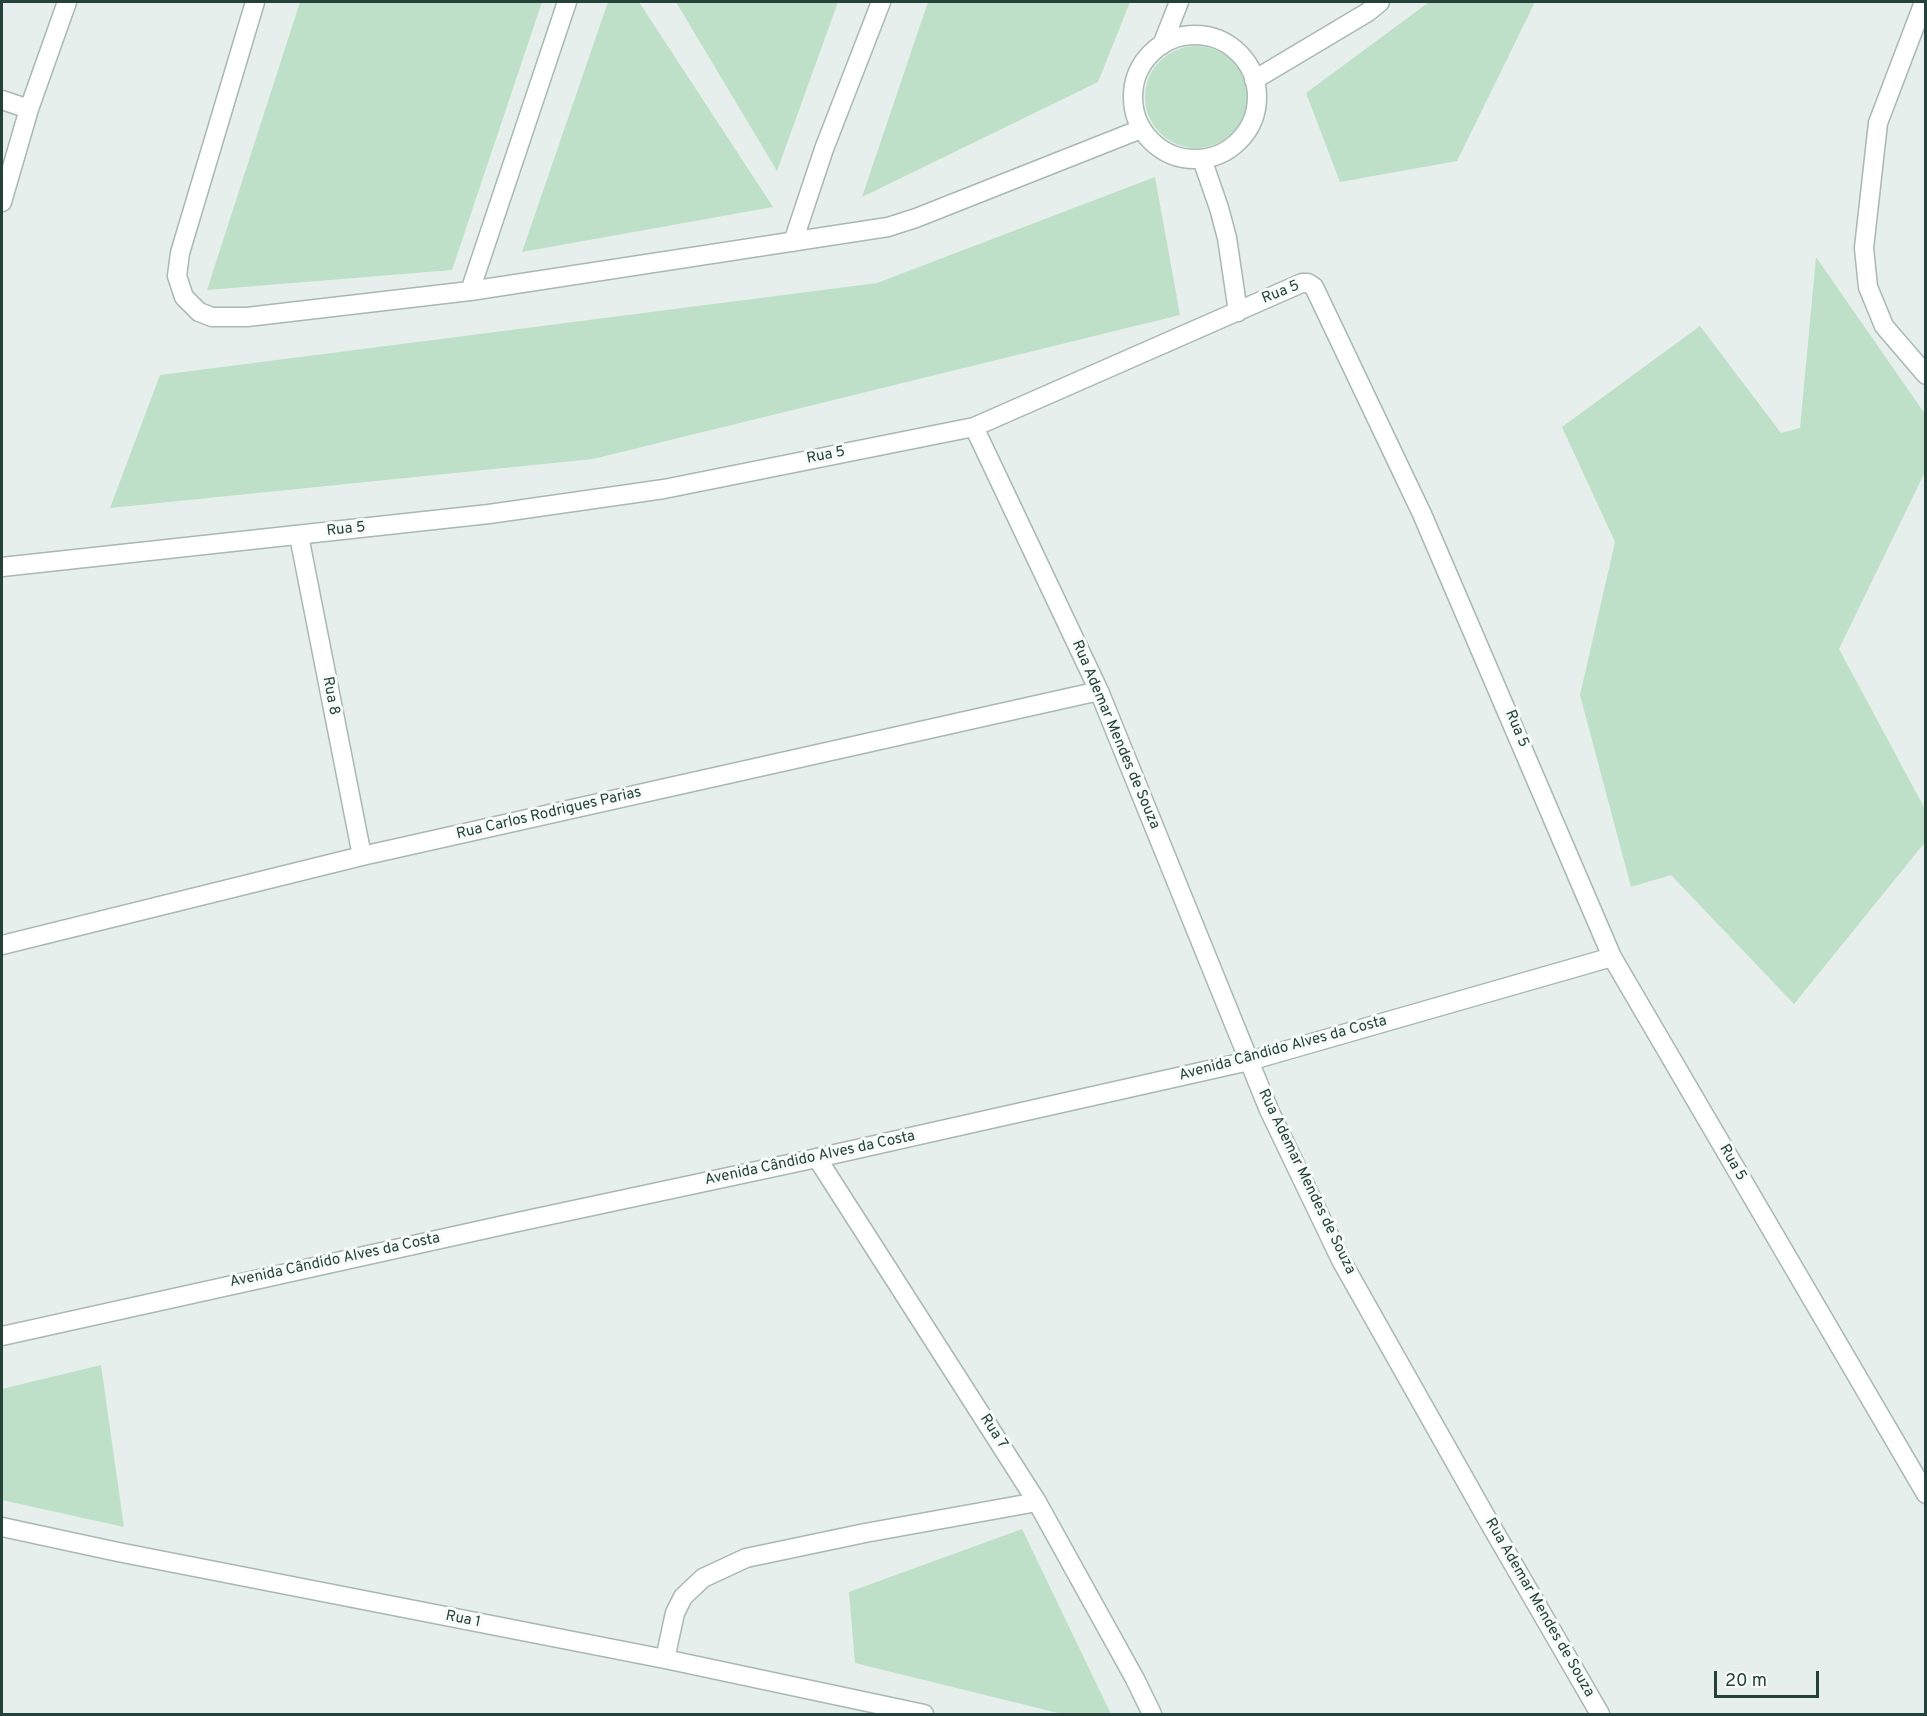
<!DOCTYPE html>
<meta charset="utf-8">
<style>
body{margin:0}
#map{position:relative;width:1927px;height:1716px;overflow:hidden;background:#e6efeb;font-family:Overpass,sans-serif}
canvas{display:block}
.frame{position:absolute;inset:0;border:3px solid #24423a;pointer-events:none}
.scale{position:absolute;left:1714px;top:1671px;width:105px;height:27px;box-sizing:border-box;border:3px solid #24423a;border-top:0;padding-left:8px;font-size:18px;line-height:21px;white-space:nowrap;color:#24423a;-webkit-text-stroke:4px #f7fbf9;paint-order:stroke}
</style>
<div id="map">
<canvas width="1927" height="1716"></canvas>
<div class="frame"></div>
<div class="scale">20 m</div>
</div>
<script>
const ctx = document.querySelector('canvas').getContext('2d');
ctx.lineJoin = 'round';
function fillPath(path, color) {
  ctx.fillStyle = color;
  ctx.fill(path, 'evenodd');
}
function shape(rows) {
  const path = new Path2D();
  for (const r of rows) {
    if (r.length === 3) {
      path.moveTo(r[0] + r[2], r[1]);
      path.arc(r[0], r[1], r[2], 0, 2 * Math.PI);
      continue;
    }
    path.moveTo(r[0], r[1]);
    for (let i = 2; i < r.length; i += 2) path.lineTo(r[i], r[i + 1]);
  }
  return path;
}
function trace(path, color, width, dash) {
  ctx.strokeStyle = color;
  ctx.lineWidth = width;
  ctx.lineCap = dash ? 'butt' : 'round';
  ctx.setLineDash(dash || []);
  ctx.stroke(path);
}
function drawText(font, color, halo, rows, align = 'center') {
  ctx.font = font + ' Overpass,sans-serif';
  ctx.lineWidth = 6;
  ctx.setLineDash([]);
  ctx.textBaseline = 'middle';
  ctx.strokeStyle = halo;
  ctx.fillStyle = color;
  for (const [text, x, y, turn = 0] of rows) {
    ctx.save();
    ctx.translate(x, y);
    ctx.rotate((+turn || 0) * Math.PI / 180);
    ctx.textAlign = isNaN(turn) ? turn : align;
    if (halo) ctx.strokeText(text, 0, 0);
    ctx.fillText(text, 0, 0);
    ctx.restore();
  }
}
fillPath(shape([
 [300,2,542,2,452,270,207,290],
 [608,2,639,2,773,207,522,252],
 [676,2,838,2,777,171],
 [928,2,1130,2,1098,82,862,197],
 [1429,2,1535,2,1457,161,1340,182,1306,93],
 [1196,97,51],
 [1155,177,1180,315,593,459,110,508,160,375,877,283],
 [1816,257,1925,414,1925,472,1839,649,1925,809,1926,841,1794,1004,1671,875,1631,887,1580,695,1615,542,1562,427,1700,326,1781,433,1800,428],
 [101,1365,124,1527,2,1500,2,1389],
 [1022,1529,1111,1714,1062,1714,855,1663,849,1592]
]), '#bfe0c8');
const minor = shape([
 [255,2,180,253,177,276,184,297,199,312,212,317,247,317,470,291,888,227,916,218,1141,129],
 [1195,97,62],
 [1162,45,1179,2],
 [1254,80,1368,12,1380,2],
 [2,100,29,109],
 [1202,159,1219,208,1227,238,1238,312],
 [2,202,29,109,67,2],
 [793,242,824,149,881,2],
 [470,291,567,2],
 [974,427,1099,691,1269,1110,1341,1260,1486,1517,1600,1714],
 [299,536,362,856],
 [2,567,489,514,664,489,974,427,1302,283,1308,283,1314,287,1422,514,1612,957,1926,1494],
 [2,945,362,856,1099,691],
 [817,1158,1249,1061,1612,957],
 [2,1527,118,1552,665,1659,924,1714],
 [665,1659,675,1613,683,1597,703,1578,746,1558,865,1533,1037,1502]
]);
const tertiary = shape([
 [1924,2,1878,123,1864,248,1868,287,1884,326,1926,375],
 [2,1336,513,1223,817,1158,1037,1502,1135,1679,1152,1714]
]);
trace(minor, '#a8b8b2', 21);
trace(tertiary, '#a8b8b2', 21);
trace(minor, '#fff', 18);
trace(tertiary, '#fff', 18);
drawText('15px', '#24423a', '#f7fbf9', [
 ["Rua 5",1281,293,-22],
 ["Rua 5",826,456,-11],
 ["Rua 5",346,530,-6],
 ["Rua 8",330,696,79],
 ["Rua 5",1516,729,67],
 ["Rua Ademar Mendes de Souza",1115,735,67],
 ["Rua Carlos Rodrigues Parias",549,814,-13],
 ["Avenida Cândido Alves da Costa",1283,1049,-15],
 ["Avenida Cândido Alves da Costa",810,1159,-12],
 ["Rua 5",1732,1163,60],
 ["Rua Ademar Mendes de Souza",1306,1182,64],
 ["Avenida Cândido Alves da Costa",335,1261,-12],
 ["Rua 7",993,1432,57],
 ["Rua Ademar Mendes de Souza",1539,1608,60],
 ["Rua 1",463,1620,11]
]);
</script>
